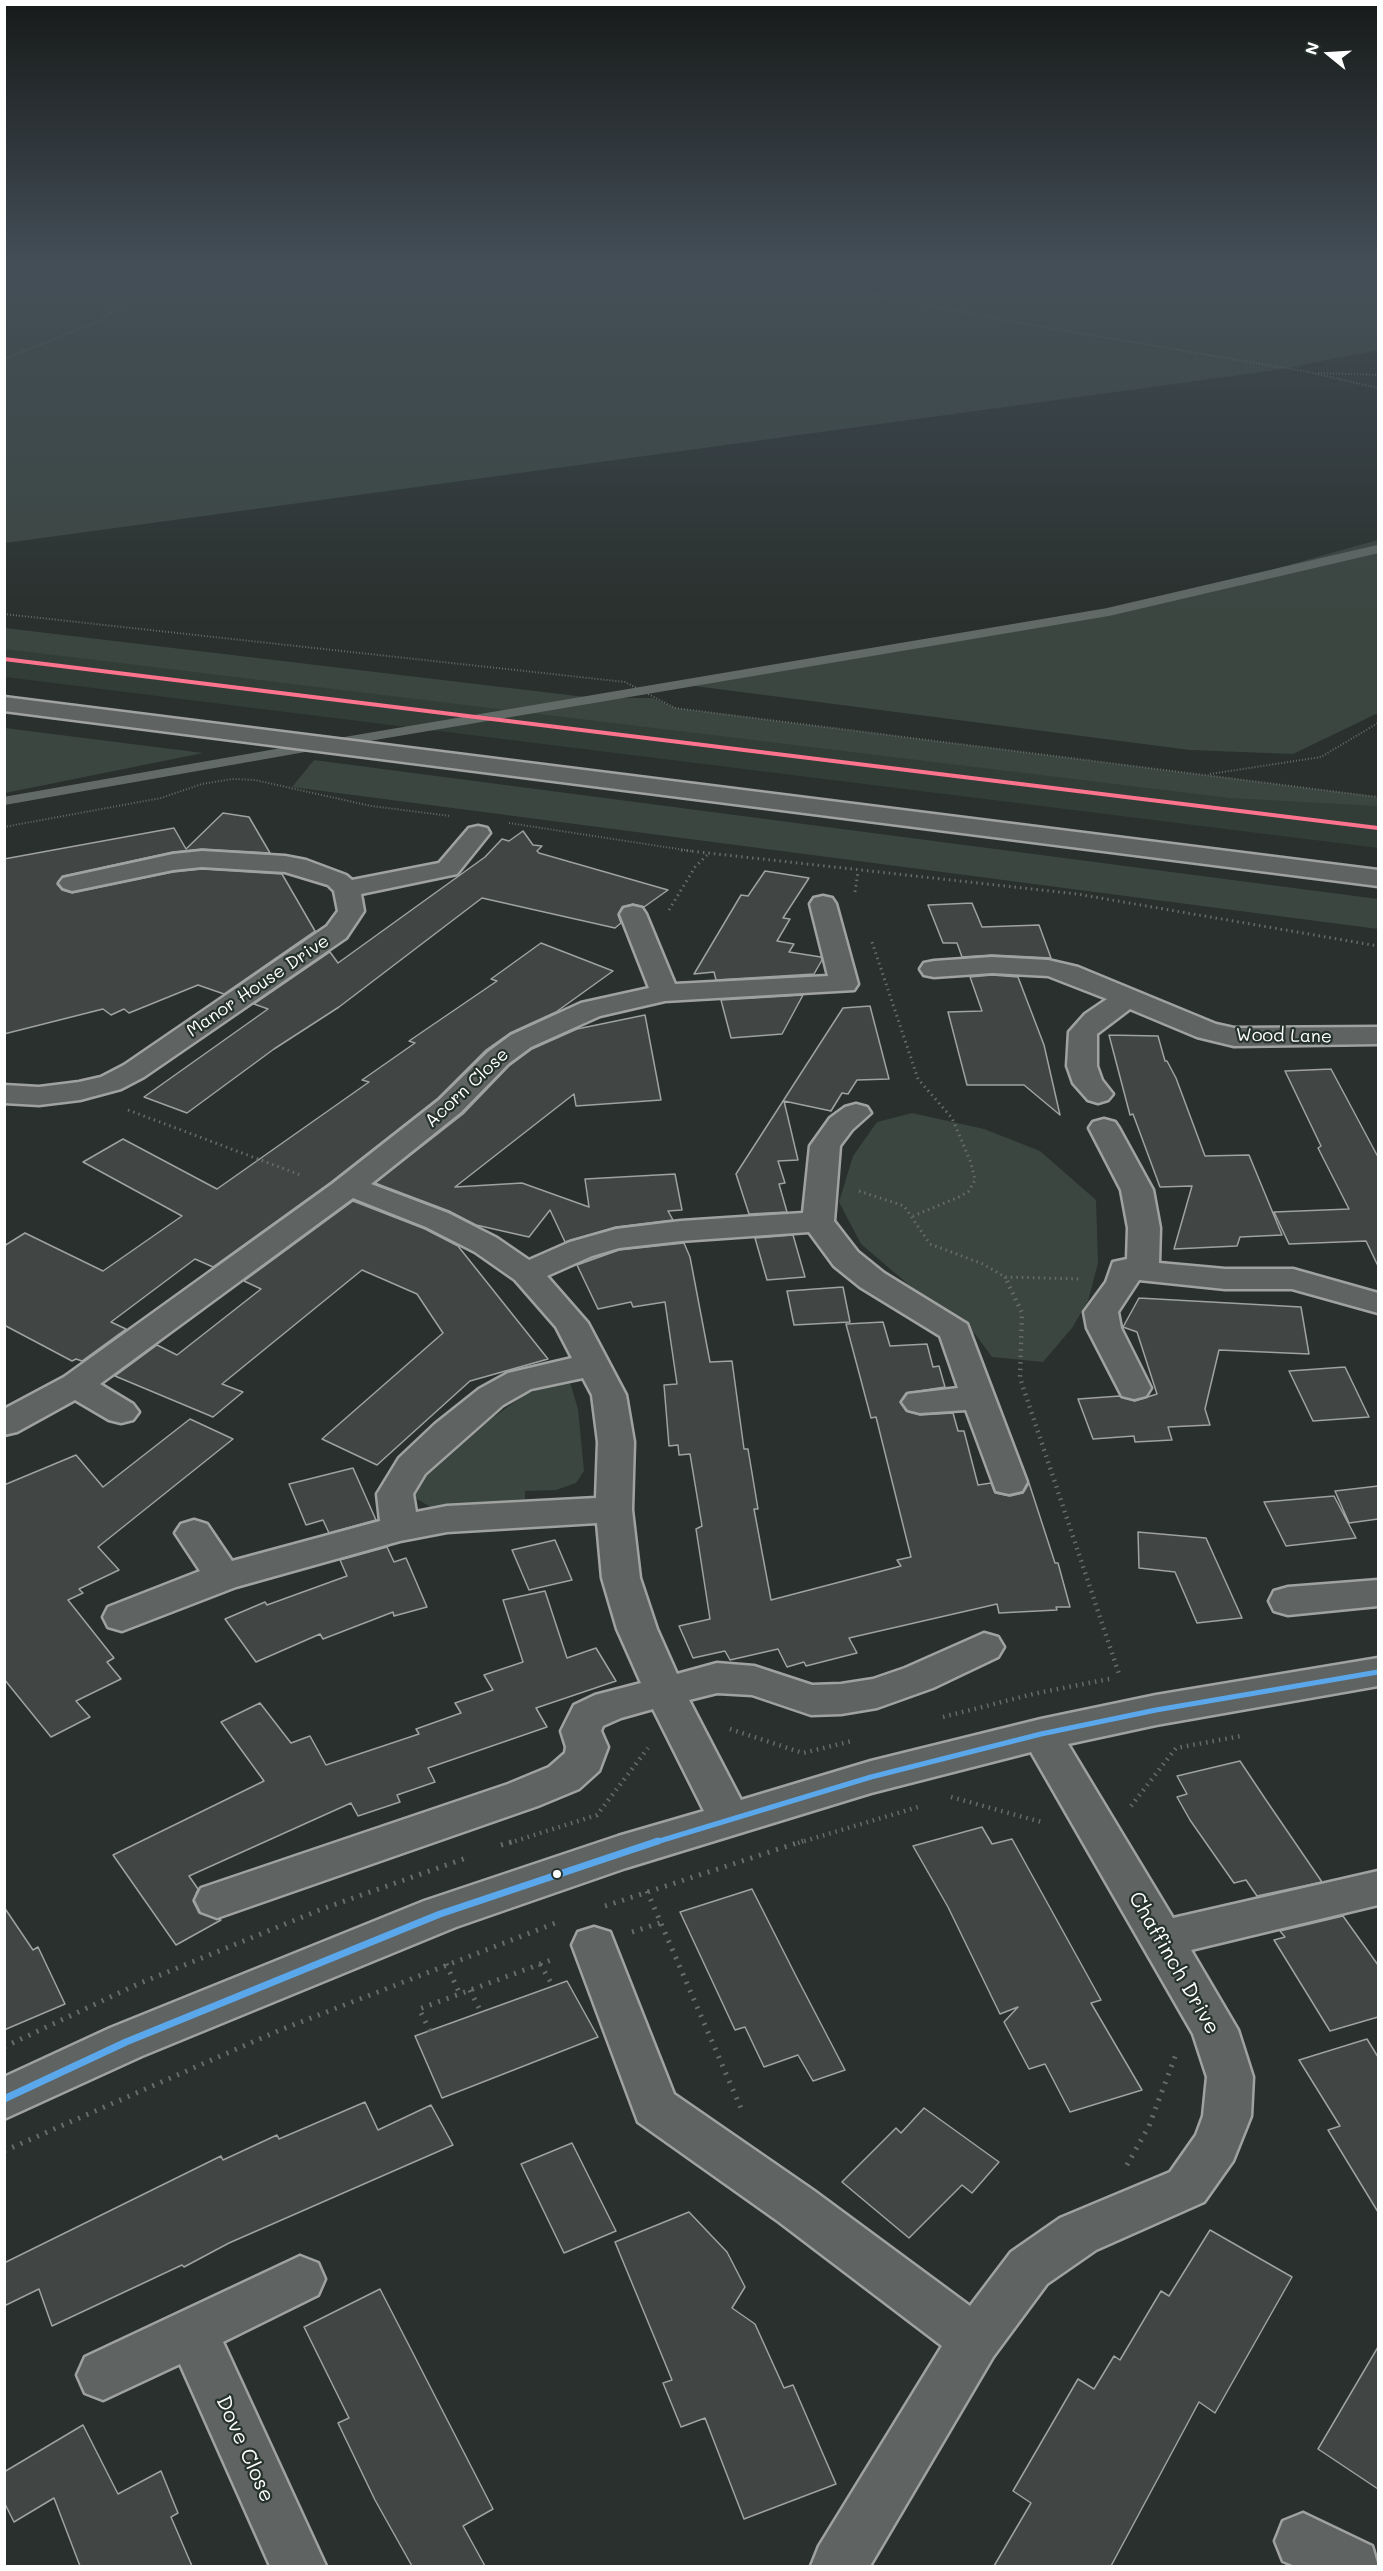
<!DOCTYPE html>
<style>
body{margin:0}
#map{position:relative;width:1383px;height:2571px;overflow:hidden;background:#29302d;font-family:Mali,sans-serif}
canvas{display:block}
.frame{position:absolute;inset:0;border:6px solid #fff;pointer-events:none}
.north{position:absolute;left:1299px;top:24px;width:60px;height:60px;-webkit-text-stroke:4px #26332d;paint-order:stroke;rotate:288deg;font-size:16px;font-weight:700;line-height:24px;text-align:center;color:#fff}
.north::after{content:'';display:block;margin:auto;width:21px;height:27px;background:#fff;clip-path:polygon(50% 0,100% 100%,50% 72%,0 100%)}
</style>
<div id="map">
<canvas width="1383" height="2571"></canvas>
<div class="frame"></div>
<div class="north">N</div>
</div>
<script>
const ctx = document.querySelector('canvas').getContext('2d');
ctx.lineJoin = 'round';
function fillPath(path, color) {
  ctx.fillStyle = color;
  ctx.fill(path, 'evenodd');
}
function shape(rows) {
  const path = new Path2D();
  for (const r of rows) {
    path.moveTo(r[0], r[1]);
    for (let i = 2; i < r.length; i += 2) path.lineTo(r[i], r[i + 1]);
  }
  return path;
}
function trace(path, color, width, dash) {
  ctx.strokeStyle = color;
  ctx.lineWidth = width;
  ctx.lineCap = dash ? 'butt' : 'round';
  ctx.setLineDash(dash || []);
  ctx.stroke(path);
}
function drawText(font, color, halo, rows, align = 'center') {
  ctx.font = font + ' Mali,sans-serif';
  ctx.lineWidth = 4.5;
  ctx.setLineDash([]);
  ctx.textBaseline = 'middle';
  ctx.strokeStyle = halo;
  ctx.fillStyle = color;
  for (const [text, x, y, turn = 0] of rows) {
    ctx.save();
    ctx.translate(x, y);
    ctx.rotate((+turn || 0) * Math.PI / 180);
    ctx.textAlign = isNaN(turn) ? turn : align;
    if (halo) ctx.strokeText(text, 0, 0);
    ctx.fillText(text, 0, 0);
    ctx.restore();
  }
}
fillPath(shape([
 [5,630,1378,802,1378,848,5,677]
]), '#323d38');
fillPath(shape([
 [4,265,1378,265,1378,350,1277,370,5,543],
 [1378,540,1378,713,1293,754,1190,750,679,684,1110,615],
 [5,628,594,698,653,698,675,708,1378,797,1378,806,1230,798,5,649],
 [5,728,203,753,5,793],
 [314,760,1378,899,1378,929,292,787],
 [912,1113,984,1129,1040,1151,1096,1200,1098,1263,1088,1301,1072,1328,1043,1362,992,1357,975,1334,931,1304,861,1244,839,1202,853,1156,877,1122],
 [569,1379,578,1409,584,1471,576,1483,556,1490,525,1491,525,1499,432,1508,414,1497,413,1487,430,1467,464,1438,526,1394]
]), '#3b4641');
trace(shape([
 [333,743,1108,612,1378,549],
 [4,801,316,746]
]), '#616a66', 8);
const building = shape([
 [223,813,249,817,270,853,202,849,173,852,63,876,57,884,62,890,72,893,173,872,202,869,282,874,315,931,224,994,198,985,129,1013,124,1009,111,1015,103,1009,4,1034,4,859,174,828,186,849,223,813],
 [523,831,533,845,542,846,537,851,539,853,668,890,644,907,633,904,622,907,618,915,621,923,615,928,482,898,339,1007,274,1049,187,1113,144,1097,268,1009,254,1004,330,952,338,963,485,857,502,839,509,841,523,831],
 [765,871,809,878,783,918,790,919,777,941,794,944,789,952,821,957,822,960,814,974,716,980,714,972,694,974,741,895,748,896,765,871],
 [972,903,982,927,1039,925,1051,958,992,955,962,957,957,943,943,943,928,905,972,903],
 [541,943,613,971,556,1012,510,1033,486,1050,438,1098,331,1182,213,1267,195,1259,111,1322,126,1329,82,1361,76,1359,72,1361,4,1325,4,1246,25,1233,103,1271,182,1216,83,1162,123,1139,217,1189,369,1082,362,1080,415,1043,409,1041,497,981,491,979,541,943],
 [992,975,1018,977,1044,1045,1060,1115,1024,1085,967,1085,948,1012,982,1011,970,977,992,975],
 [803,995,782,1034,731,1038,721,1000,803,995],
 [870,1006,889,1079,857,1080,848,1094,842,1093,831,1111,784,1101,798,1160,778,1161,785,1183,779,1184,787,1212,749,1214,736,1174,843,1008,870,1006],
 [645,1015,661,1100,576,1106,574,1094,455,1187,522,1183,589,1207,585,1179,675,1174,682,1210,668,1211,673,1220,616,1227,565,1242,550,1210,529,1237,476,1225,449,1211,375,1183,463,1114,509,1066,532,1049,577,1029,645,1015],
 [1109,1035,1158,1036,1165,1061,1167,1061,1176,1078,1205,1156,1249,1155,1282,1235,1240,1237,1237,1246,1174,1249,1192,1186,1160,1187,1133,1114,1130,1115,1109,1035],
 [1331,1069,1378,1157,1378,1266,1366,1241,1289,1244,1274,1212,1349,1209,1318,1148,1321,1146,1285,1071,1331,1069],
 [353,1201,425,1229,458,1246,548,1359,470,1381,377,1465,322,1439,443,1333,417,1294,362,1270,222,1384,243,1392,213,1417,115,1376,157,1345,177,1355,261,1289,244,1281,353,1201],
 [793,1235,805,1277,767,1280,755,1238,793,1235],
 [684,1243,690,1257,710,1362,732,1361,744,1449,748,1449,758,1509,754,1509,771,1600,901,1566,897,1560,911,1557,876,1417,871,1418,846,1324,883,1322,890,1346,927,1344,933,1367,939,1366,945,1387,906,1393,900,1402,906,1411,920,1415,953,1413,958,1431,964,1431,978,1485,991,1483,995,1493,1010,1496,1023,1493,1029,1483,1055,1563,1058,1563,1070,1607,1056,1607,1057,1610,999,1613,997,1604,849,1638,857,1653,806,1666,804,1662,787,1667,778,1649,730,1660,725,1651,693,1658,679,1626,710,1619,696,1529,702,1526,690,1454,679,1455,678,1445,669,1446,664,1385,677,1384,665,1302,633,1307,631,1302,598,1309,577,1265,619,1250,684,1243],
 [843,1287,850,1322,794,1325,787,1291,843,1287],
 [1139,1298,1301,1307,1309,1354,1219,1350,1205,1409,1210,1425,1168,1427,1172,1440,1135,1442,1134,1436,1093,1439,1078,1399,1120,1396,1135,1401,1157,1394,1137,1332,1123,1327,1139,1298],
 [1345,1367,1369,1417,1313,1421,1289,1371,1345,1367],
 [190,1419,233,1439,98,1547,119,1570,79,1589,83,1593,68,1600,114,1658,107,1662,121,1679,76,1701,90,1717,51,1737,4,1679,4,1485,76,1455,103,1487,190,1419],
 [353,1468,376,1520,329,1533,323,1520,306,1525,289,1484,353,1468],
 [1378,1486,1378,1519,1349,1523,1335,1491,1378,1486],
 [1334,1496,1356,1538,1286,1546,1264,1502,1334,1496],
 [1138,1532,1206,1538,1242,1618,1197,1623,1175,1572,1139,1568,1138,1532],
 [555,1540,572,1580,529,1590,512,1550,555,1540],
 [387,1547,394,1562,406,1558,427,1607,394,1616,393,1612,323,1639,320,1634,256,1662,225,1619,265,1602,267,1605,347,1576,340,1560,387,1547],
 [545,1591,567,1658,596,1648,616,1681,536,1708,547,1727,428,1768,435,1782,397,1795,400,1802,358,1816,351,1803,189,1876,198,1889,193,1901,199,1913,221,1920,176,1945,113,1855,264,1781,221,1722,260,1703,291,1743,310,1736,326,1765,419,1734,416,1729,461,1713,455,1703,493,1690,484,1675,523,1662,503,1600,545,1591],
 [1240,1761,1266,1800,1322,1882,1257,1896,1246,1880,1234,1883,1190,1820,1177,1797,1187,1794,1177,1776,1240,1761],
 [982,1827,992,1844,1012,1839,1101,2000,1091,2003,1142,2090,1070,2112,1045,2064,1029,2069,1004,2022,1018,2007,1000,2014,948,1907,913,1846,982,1827],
 [752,1889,796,1976,845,2070,813,2081,798,2055,764,2067,745,2027,735,2030,680,1912,752,1889],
 [4,1907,33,1950,38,1947,65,2004,4,2030,4,1907],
 [1343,1916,1378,1965,1378,2017,1330,2031,1274,1940,1285,1937,1280,1931,1343,1916],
 [567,1981,598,2037,442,2098,415,2036,567,1981],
 [1367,2039,1378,2057,1378,2212,1328,2130,1340,2126,1299,2060,1367,2039],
 [365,2102,378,2130,431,2105,453,2145,229,2243,184,2267,182,2265,52,2326,39,2289,4,2306,4,2263,221,2156,223,2160,277,2135,279,2139,365,2102],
 [924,2108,999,2162,972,2193,962,2185,909,2238,842,2182,896,2128,901,2133,924,2108],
 [572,2143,616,2231,564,2253,521,2164,572,2143],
 [689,2212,727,2252,745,2287,732,2308,755,2324,784,2388,793,2385,836,2484,744,2519,705,2418,681,2427,663,2383,672,2380,615,2242,689,2212],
 [1210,2230,1292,2277,1215,2413,1199,2402,1111,2566,994,2566,1031,2503,1013,2491,1078,2379,1094,2389,1114,2356,1120,2360,1161,2291,1169,2296,1210,2230],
 [380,2289,493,2509,463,2526,485,2566,412,2566,375,2500,338,2423,349,2418,304,2327,380,2289],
 [1378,2347,1378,2489,1318,2449,1378,2347],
 [83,2425,118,2494,161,2471,178,2513,171,2517,192,2566,80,2566,54,2498,14,2522,4,2502,4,2472,83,2425]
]);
fillPath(building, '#414644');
trace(building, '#9fa2a0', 1.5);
const minor = shape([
 [478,826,487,828,490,833,457,874,361,894,364,911,346,938,144,1077,121,1089,80,1100,39,1105,4,1103,4,1085,39,1087,79,1082,101,1077,124,1065,327,926,338,911,334,891,328,885,285,872,202,867,173,870,72,891,63,888,59,883,63,878,173,854,202,851,285,856,306,860,346,875,352,880,439,863,469,828,478,826],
 [823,896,832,898,836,904,858,984,854,990,665,1001,600,1016,531,1047,508,1064,461,1112,371,1184,448,1213,497,1238,529,1260,570,1242,616,1229,681,1221,803,1213,810,1146,830,1118,845,1107,856,1104,867,1107,871,1113,852,1130,840,1146,834,1221,858,1252,884,1273,967,1324,1027,1482,1022,1491,1009,1494,996,1491,966,1410,920,1413,908,1410,902,1402,908,1394,958,1388,940,1336,860,1287,834,1266,809,1232,681,1241,619,1248,592,1256,547,1276,588,1323,626,1395,634,1442,632,1510,640,1578,657,1629,677,1674,717,1663,754,1666,812,1685,841,1684,873,1679,905,1668,984,1633,998,1637,1004,1647,998,1657,933,1688,877,1708,841,1714,811,1715,752,1695,717,1693,689,1700,741,1800,871,1761,1041,1719,1156,1695,1378,1658,1378,1686,1156,1725,1068,1744,1173,1918,1378,1871,1378,1905,1191,1950,1238,2030,1253,2077,1251,2116,1233,2161,1204,2202,1096,2250,1047,2284,993,2357,870,2566,811,2566,819,2546,942,2346,779,2222,638,2122,572,1945,578,1932,594,1927,610,1932,674,2094,813,2190,970,2306,1011,2252,1060,2218,1170,2172,1196,2135,1203,2116,1207,2077,1193,2034,1031,1752,871,1793,626,1868,456,1927,142,2056,4,2119,4,2077,110,2028,424,1901,618,1836,704,1811,653,1709,621,1718,603,1726,601,1731,608,1747,599,1771,579,1789,538,1806,217,1918,201,1912,195,1900,201,1888,508,1784,549,1767,565,1753,566,1747,561,1731,574,1705,595,1695,641,1683,617,1629,602,1578,597,1523,447,1532,400,1541,236,1587,122,1631,108,1627,103,1617,108,1607,200,1571,175,1533,181,1524,194,1520,207,1524,232,1561,380,1521,377,1494,399,1458,435,1424,479,1389,508,1373,572,1358,556,1327,515,1280,475,1252,426,1227,353,1198,100,1384,133,1404,139,1412,133,1420,121,1423,109,1420,75,1400,17,1432,4,1435,4,1409,64,1377,332,1184,439,1100,488,1052,511,1035,581,1003,649,988,620,914,624,908,633,906,642,908,646,914,675,984,828,976,810,904,814,898,823,896],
 [583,1378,592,1395,598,1442,596,1498,447,1506,416,1512,413,1494,425,1474,503,1405,531,1389,583,1378],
 [992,957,1048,960,1078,967,1216,1024,1234,1028,1378,1027,1378,1044,1234,1046,1197,1037,1130,1009,1097,1034,1097,1066,1102,1080,1113,1094,1108,1100,1098,1103,1088,1100,1073,1083,1067,1066,1069,1032,1085,1014,1107,999,1048,976,992,973,934,977,924,975,920,969,924,963,934,961,992,957],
 [1104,1119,1115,1122,1119,1128,1153,1190,1160,1228,1159,1263,1225,1269,1293,1269,1378,1293,1378,1313,1292,1289,1225,1289,1139,1280,1118,1312,1121,1328,1151,1388,1146,1396,1134,1399,1122,1396,1087,1328,1084,1312,1106,1282,1113,1262,1127,1259,1128,1228,1121,1190,1089,1128,1093,1122,1104,1119],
 [1378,1580,1378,1606,1288,1615,1274,1611,1269,1601,1274,1591,1288,1587,1378,1580],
 [300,2256,318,2263,325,2279,318,2295,223,2342,326,2566,270,2566,180,2364,103,2400,85,2393,77,2375,85,2357,300,2256],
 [1303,2513,1372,2546,1378,2566,1295,2566,1283,2561,1275,2541,1283,2521,1303,2513]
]);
const highway = shape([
 [4,697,1378,870,1378,886,4,711,4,697]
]);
trace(minor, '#9fa2a0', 5);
trace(highway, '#9fa2a0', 5);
trace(shape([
 [722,265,1020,323,1309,372,1378,388],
 [4,359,99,321,177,265],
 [1318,373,1378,375],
 [4,614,625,682,675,708,1378,797],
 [1210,774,1321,757,1378,723],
 [509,823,691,851],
 [4,827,161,798,202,784,232,779,255,780,371,806,451,816]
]), '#686c69', 2, [1, 2]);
trace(shape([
 [681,850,1077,894,1378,946],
 [855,892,858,872],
 [669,910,695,867,707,855],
 [872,942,918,1079,952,1118,971,1163,975,1180,969,1191,959,1197,913,1216],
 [128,1110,303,1176],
 [859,1191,904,1206,930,1244,983,1264,1005,1277,1082,1279],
 [1005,1277,1007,1282]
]), '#686c69', 3, [1.5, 4]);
trace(shape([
 [1007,1281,1022,1313,1020,1378,1120,1677],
 [943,1717,1033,1694,1114,1678],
 [730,1729,803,1753,852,1741],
 [951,1797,1045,1823],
 [1131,1806,1176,1748,1241,1736],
 [509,1843,597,1815,648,1748],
 [798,1843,918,1807]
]), '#686c69', 4.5, [1.5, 5]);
trace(shape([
 [501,1845,514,1841],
 [647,1891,743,2113],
 [605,1906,803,1841],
 [632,1932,660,1923],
 [446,1964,460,1994],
 [540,1964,553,1986],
 [470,1990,481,2012],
 [430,2031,419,2009,554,1959],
 [4,2047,138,1984,322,1909,469,1857],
 [4,2151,280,2030,558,1922],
 [1127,2165,1149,2126,1176,2054]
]), '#686c69', 5, [2, 7]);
fillPath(minor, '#5f6362');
fillPath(highway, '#5f6362');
trace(shape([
 [653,1843,871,1777,1041,1734,1156,1710,1378,1672]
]), '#5aa8eb', 5);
trace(shape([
 [4,2099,126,2042,440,1914,658,1841]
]), '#5aa8eb', 7);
trace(shape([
 [4,659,1378,828]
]), '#fc738d', 4);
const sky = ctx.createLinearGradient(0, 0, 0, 625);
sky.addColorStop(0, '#171a19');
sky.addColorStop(0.42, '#434e57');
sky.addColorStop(1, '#434e5700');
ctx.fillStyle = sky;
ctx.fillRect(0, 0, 1383, 625);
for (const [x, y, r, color] of [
 [557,1874,5,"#fff"]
]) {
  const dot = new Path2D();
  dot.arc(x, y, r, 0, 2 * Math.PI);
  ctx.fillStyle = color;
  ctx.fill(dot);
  trace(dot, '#26332d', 2);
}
drawText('18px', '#fff', '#26332d', [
 ["Manor House Drive",258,986,-34],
 ["Wood Lane",1284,1036,1],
 ["Acorn Close",467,1088,-43]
]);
drawText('21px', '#fff', '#26332d', [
 ["Chaffinch Drive",1174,1963,60],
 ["Dove Close",245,2449,66]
]);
</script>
